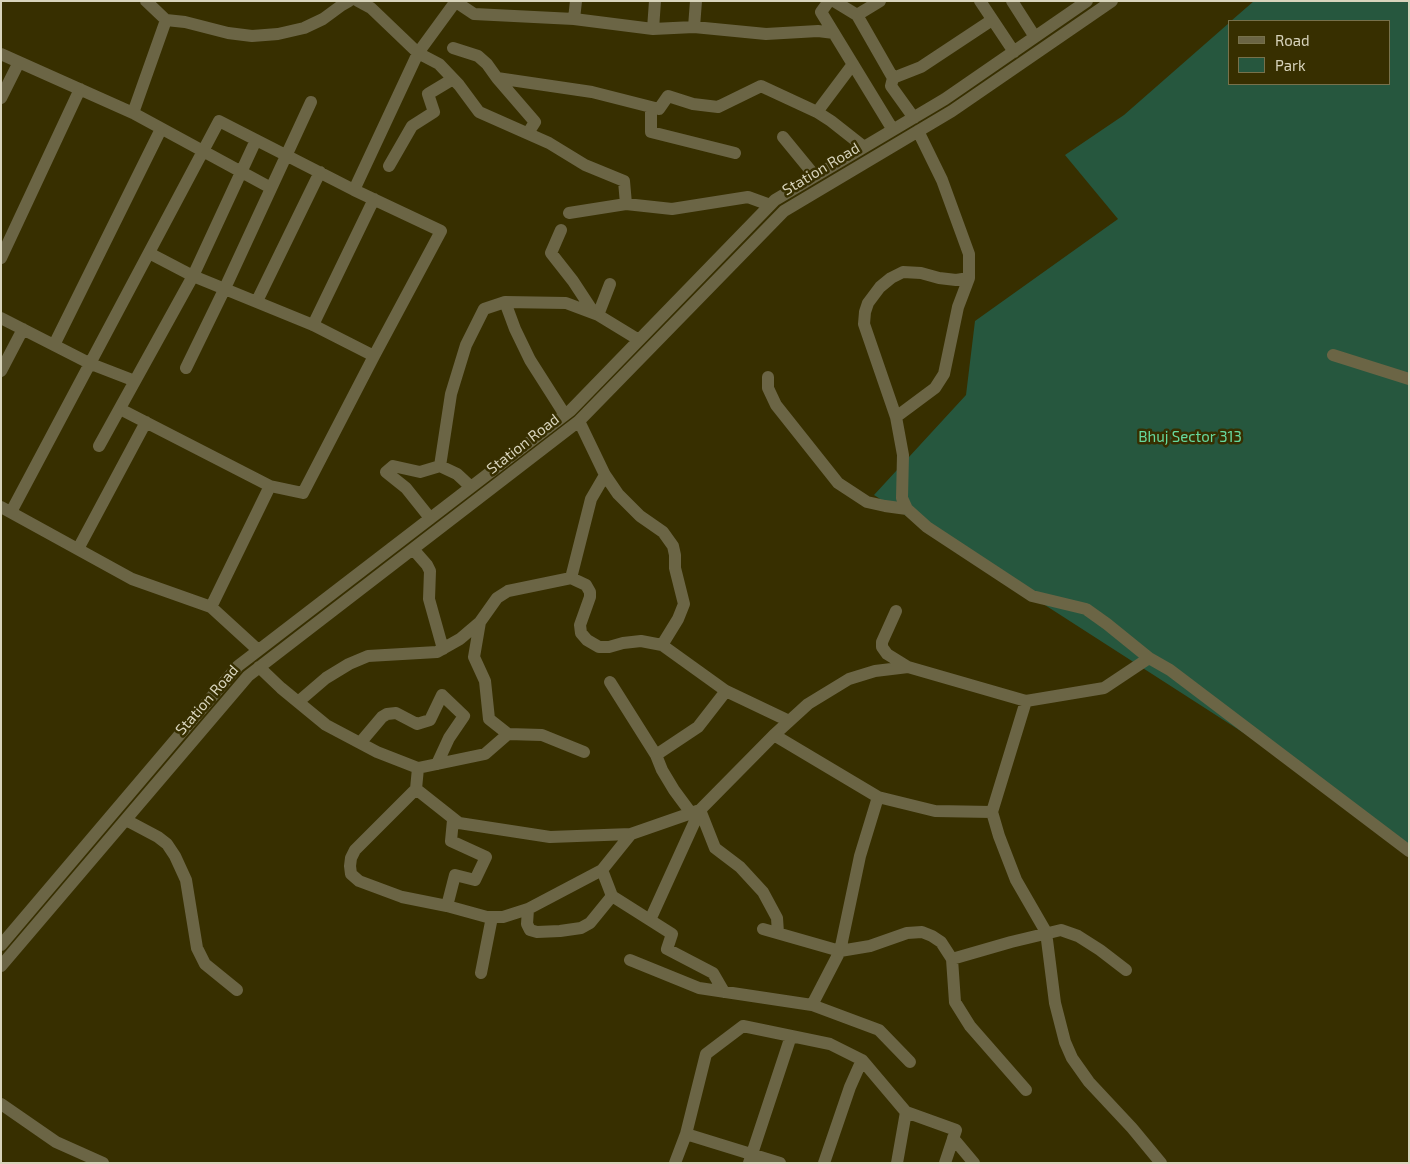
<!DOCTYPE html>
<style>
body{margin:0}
#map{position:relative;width:1410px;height:1164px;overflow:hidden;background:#372f00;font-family:"Exo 2",sans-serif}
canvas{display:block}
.frame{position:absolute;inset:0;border:2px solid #d8d4bc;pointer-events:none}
.legend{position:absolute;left:1228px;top:20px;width:162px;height:65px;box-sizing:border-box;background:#372f00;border:1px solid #77714b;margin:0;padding:6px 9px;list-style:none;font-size:15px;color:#d8d4bc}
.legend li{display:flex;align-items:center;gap:10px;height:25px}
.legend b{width:25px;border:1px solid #77714b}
</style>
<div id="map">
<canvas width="1410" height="1164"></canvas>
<div class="frame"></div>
<ul class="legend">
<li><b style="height:6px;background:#6b6545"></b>Road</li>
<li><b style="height:14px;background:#26573e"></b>Park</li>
</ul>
</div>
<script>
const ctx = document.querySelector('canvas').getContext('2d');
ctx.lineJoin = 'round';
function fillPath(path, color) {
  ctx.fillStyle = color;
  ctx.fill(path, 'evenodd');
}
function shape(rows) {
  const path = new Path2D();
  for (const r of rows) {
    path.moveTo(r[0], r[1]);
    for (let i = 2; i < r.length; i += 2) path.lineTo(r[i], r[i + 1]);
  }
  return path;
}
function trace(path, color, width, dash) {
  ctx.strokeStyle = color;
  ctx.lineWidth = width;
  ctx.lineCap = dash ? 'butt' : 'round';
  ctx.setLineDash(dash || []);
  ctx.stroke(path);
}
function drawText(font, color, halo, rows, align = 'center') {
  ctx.font = font + ' "Exo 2",sans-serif';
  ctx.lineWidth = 5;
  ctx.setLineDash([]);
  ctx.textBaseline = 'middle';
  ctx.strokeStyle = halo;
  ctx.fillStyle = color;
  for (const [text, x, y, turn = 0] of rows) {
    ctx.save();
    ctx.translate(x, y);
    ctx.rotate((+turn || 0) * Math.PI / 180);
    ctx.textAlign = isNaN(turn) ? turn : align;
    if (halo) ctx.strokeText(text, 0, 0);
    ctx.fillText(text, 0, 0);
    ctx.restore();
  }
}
fillPath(shape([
 [1254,1,1409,1,1409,847,1295,766,874,495,966,395,975,321,1118,219,1065,155,1124,115,1229,23,1229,84,1389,84,1389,21,1231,21]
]), '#26573e');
trace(shape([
 [146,1,166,20,185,22,228,33,252,36,278,34,304,28,323,19,342,5,349,1],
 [358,1,371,8,418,53,439,64,459,85,479,112,549,143,585,165,624,181,626,204],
 [829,1,821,12,893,130],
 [834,1,857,15,893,78,891,86,914,118],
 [980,1,1014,52],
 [1012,1,1035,37],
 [456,2,474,14,574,19,653,29,694,27,766,34,818,31,834,33],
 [857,15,880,1],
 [574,19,576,1],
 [694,27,696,1],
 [653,29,655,1],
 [453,48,478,56,487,64,497,78,592,92,659,109,668,96,693,104,718,107,761,86,817,112,831,121,864,147],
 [1,54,133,113,271,188],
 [497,78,535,122,528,133],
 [893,78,921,67,992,20],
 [1,98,19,62],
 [651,107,651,132,735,153],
 [817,112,853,64],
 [133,113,166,20],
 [918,131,942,180,969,254,969,278,958,307,944,374,935,388,896,417,903,455,902,498,907,509,927,527,1032,596,1086,609,1107,624,1149,658,1170,670,1409,851],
 [783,137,815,176],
 [389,166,412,126,434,112,428,94,453,79],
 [354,190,418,53,456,1],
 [569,213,626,204,672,209,748,197,770,205],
 [561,230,551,253,573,281,594,313],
 [149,253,193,276,313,325,374,356],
 [1,258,80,89],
 [257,301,320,172],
 [505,302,515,329,530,360,565,415],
 [598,315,610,284],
 [1,318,91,364,135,381],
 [313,325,374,199],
 [54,345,161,129],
 [1333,355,1409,379],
 [186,368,225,288,311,102],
 [1,371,23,329],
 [768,377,768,388,776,405,838,483,867,502,885,506,907,509],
 [896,417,864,324,865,312,868,303,880,287,891,278,903,272,921,273,939,278,956,280,969,278],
 [579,421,605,475,618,494,640,516,663,532,673,546,675,555,675,568,684,604,678,619,662,645],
 [99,446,193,276,256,140],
 [440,466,451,394,466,345,484,309,505,302,566,303,598,315,639,340],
 [1,507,132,579,211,607,258,650],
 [11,512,219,121,354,190,441,231,374,356,303,493,270,486,120,409],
 [430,518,406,488,386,472,393,466,420,472,440,466,457,474,471,487],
 [78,549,146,422],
 [413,549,427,565,430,571,429,599,443,649],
 [571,578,591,499,605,475],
 [211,607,270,486],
 [896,611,882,642,882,647,887,654,908,667],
 [480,622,474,657,485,681,489,719,508,734,542,735,584,752],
 [259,667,281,688,326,725,377,752,418,768,485,754,508,734],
 [610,682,656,755,662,770,674,790,691,813],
 [1026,701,992,812,999,836,1016,880,1046,932,1055,1003,1065,1042,1072,1058,1089,1082,1132,1128,1161,1163],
 [298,702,326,678,349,664,368,656,437,652,460,639,480,622,497,598,508,591,571,578,586,585,590,592,590,597,580,625,581,633,587,640,599,647,609,647,623,643,641,641,662,645,726,691,789,721],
 [774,735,878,797,935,811,992,812],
 [360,743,382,717,387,714,396,713,417,724,430,720,442,695,464,716,449,738,437,764],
 [656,755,698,727,726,691],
 [418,768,416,789,355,850,351,858,350,866,351,874,359,881,402,897,447,906,487,917,503,917,528,909,602,870,631,834],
 [416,789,459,823,550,837,631,834,700,810,774,735,808,704,849,679,875,671,908,667,1026,701,1104,688,1149,658],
 [700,810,715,848,740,867,763,892,777,918,778,933],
 [126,820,158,837,167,844,175,856,186,880,197,948,205,964,237,990],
 [602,870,612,896,672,934,667,949,713,973,724,992],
 [447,906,455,875,475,880,486,857,451,841,453,820],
 [528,909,527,924,530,930,537,932,560,931,581,928,590,923,612,896],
 [650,920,700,810],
 [763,929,840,951,860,856,878,797],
 [1,945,238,666,570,411,775,200,945,99,1087,1],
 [952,959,1011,942,1061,930,1078,936,1100,950,1126,970],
 [630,960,699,988,812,1005,879,1030,910,1062],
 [1,966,248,676,579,421,784,211,952,111,1112,1],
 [481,973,492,917],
 [812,1005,840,951,870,946,907,933,922,932,932,936,941,942,952,959,955,1002,970,1026,1026,1090],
 [1,1104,56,1142,103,1163],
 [906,1112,956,1130,945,1163],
 [686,1134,780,1163],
 [953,1138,974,1163],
 [675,1163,686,1134,706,1054,743,1026,830,1044,862,1060,906,1112,897,1163],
 [749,1163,791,1036],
 [824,1163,850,1087,862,1060]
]), '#6b6545', 12);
drawText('15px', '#d8d4bc', '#372f00', [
 ["Station Road",821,169,-31],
 ["Station Road",523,444,-38],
 ["Station Road",207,700,-49]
]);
drawText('15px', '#67da9f', '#372f00', [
 ["Bhuj Sector 313",1190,437]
]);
</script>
